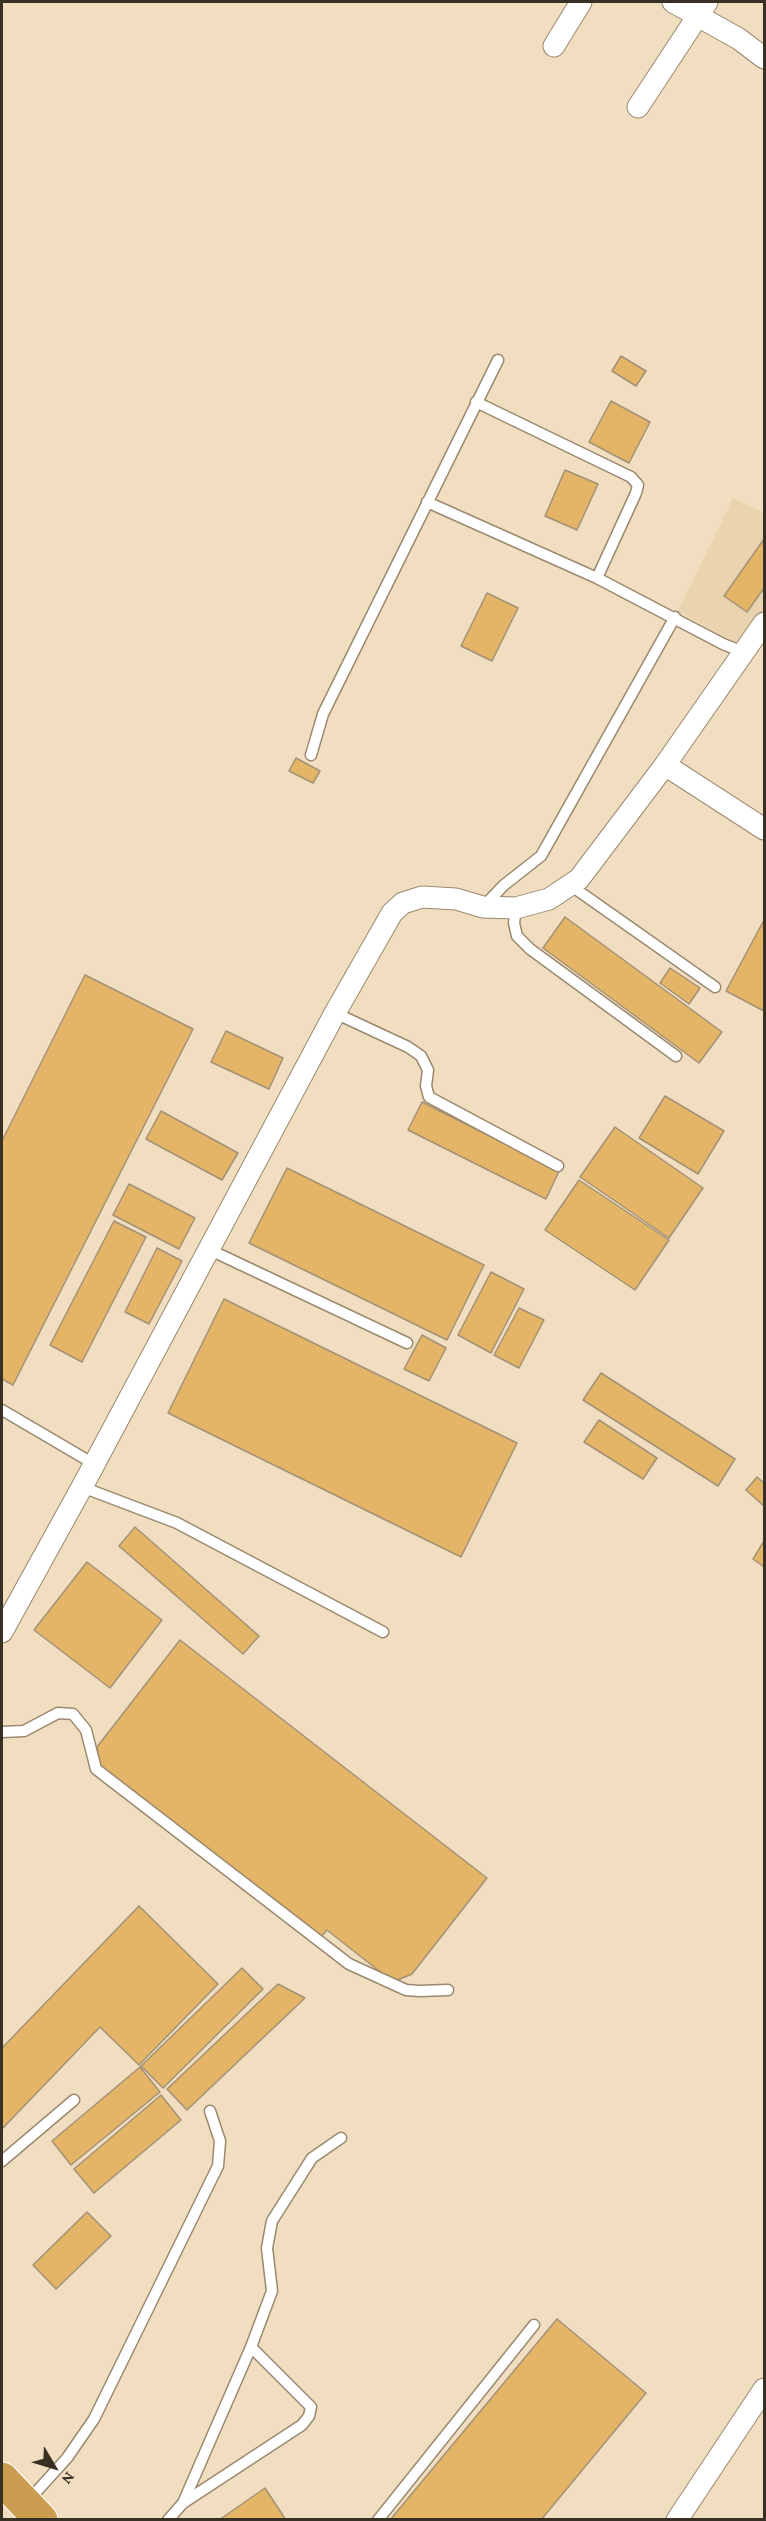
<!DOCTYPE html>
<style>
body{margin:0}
#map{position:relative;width:766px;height:2521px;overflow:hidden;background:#f1dec1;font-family:"Crimson Pro",serif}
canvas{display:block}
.frame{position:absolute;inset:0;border:3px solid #383025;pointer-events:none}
.north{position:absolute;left:24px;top:2437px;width:60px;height:60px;-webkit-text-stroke:4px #f1dec1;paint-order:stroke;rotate:128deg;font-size:16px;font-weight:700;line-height:24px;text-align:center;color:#383025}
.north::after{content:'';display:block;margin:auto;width:21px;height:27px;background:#383025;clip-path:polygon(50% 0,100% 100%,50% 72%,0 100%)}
</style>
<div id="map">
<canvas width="766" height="2521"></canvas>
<div class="frame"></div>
<div class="north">N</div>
</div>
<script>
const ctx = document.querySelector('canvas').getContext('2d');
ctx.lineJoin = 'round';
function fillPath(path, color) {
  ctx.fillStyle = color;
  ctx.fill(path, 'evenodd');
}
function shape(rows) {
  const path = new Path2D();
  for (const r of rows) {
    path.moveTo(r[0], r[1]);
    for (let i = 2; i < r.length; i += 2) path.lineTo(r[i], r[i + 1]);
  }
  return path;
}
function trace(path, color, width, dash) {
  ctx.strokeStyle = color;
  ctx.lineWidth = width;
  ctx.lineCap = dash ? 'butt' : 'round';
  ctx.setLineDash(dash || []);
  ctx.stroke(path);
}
fillPath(shape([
 [733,498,764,513,764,610,739,646,678,611]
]), '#ead3af');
const building = shape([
 [621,356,646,371,636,386,612,371,621,356],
 [611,401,650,422,629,463,589,442,611,401],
 [565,470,598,484,577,530,545,516,565,470],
 [764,539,764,588,747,612,724,596,764,539],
 [487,593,518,608,492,661,461,646,487,593],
 [296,758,320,771,313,783,289,771,296,758],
 [565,917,722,1032,699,1063,543,948,565,917],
 [764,920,764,1011,726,991,764,920],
 [670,968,700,988,689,1004,660,983,670,968],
 [85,975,193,1029,13,1385,2,1379,2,1141,85,975],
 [226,1031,283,1058,269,1089,211,1062,226,1031],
 [665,1096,724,1131,698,1174,639,1138,665,1096],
 [422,1102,559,1171,546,1199,408,1130,422,1102],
 [161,1111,238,1153,222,1180,146,1139,161,1111],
 [615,1127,703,1188,669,1238,580,1177,615,1127],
 [287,1168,484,1265,447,1340,249,1243,287,1168],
 [579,1180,669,1240,635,1290,545,1230,579,1180],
 [129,1184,195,1218,179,1249,113,1215,129,1184],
 [114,1221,146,1237,82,1362,50,1345,114,1221],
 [157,1248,182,1261,149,1324,125,1312,157,1248],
 [491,1272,524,1289,491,1353,458,1335,491,1272],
 [224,1299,517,1443,461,1557,168,1413,224,1299],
 [519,1308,544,1320,519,1368,494,1355,519,1308],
 [422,1335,446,1348,429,1381,404,1369,422,1335],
 [601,1373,735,1459,718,1486,583,1400,601,1373],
 [599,1420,657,1458,643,1479,584,1442,599,1420],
 [757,1477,764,1483,764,1506,746,1490,757,1477],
 [135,1527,259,1636,243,1654,119,1546,135,1527],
 [764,1541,764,1567,753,1559,764,1541],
 [87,1562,162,1620,110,1688,34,1630,87,1562],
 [180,1640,487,1878,412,1974,393,1982,327,1930,321,1937,100,1766,97,1747,180,1640],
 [139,1906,218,1984,139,2065,100,2027,2,2129,2,2048,139,1906],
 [242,1968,263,1989,163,2088,141,2066,242,1968],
 [278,1984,305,1998,187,2110,167,2089,278,1984],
 [140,2067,160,2092,71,2165,52,2141,140,2067],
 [161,2095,181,2120,94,2193,74,2169,161,2095],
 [87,2212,111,2236,56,2289,33,2265,87,2212],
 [557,2319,646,2393,541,2520,390,2520,557,2319],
 [265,2488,286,2520,219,2520,265,2488]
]);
fillPath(building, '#e4b567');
trace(building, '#a39176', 1.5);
const lane = shape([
 [476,402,631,477,638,485,636,493,597,578],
 [427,502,597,578,723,644,743,652],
 [311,755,323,714,498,360],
 [570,885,715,987],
 [483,907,504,885,541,856,675,617],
 [516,908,514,923,517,936,530,949,676,1056],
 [335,1013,408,1047,421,1056,428,1070,426,1086,429,1097,558,1166],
 [208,1249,407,1343],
 [2,1410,94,1464],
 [82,1487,177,1523,383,1632],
 [2,1732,24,1731,58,1713,73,1714,86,1730,96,1769,349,1964,406,1990,420,1991,448,1990],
 [2,2161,74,2100],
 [28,2501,67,2458,94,2419,218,2166,220,2141,210,2111],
 [183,2503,302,2425,309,2416,311,2407,251,2347],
 [168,2520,183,2503,251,2347,272,2291,267,2248,272,2221,312,2158,341,2138],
 [378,2520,534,2325]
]);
const street = shape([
 [673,2,739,39,764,58],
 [554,46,581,2],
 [638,107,707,2],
 [665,765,764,829],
 [2,1632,82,1487,335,1013,392,913,403,903,422,897,456,899,483,907,516,908,549,899,579,879,665,765,764,623],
 [677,2520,764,2389]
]);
const highway = shape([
 [2,2479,41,2520]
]);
trace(lane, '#9a896e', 13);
trace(street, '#9a896e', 23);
trace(highway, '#fff', 35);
trace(lane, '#fff', 10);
trace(street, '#fff', 21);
trace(highway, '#cb9d50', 33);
</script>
